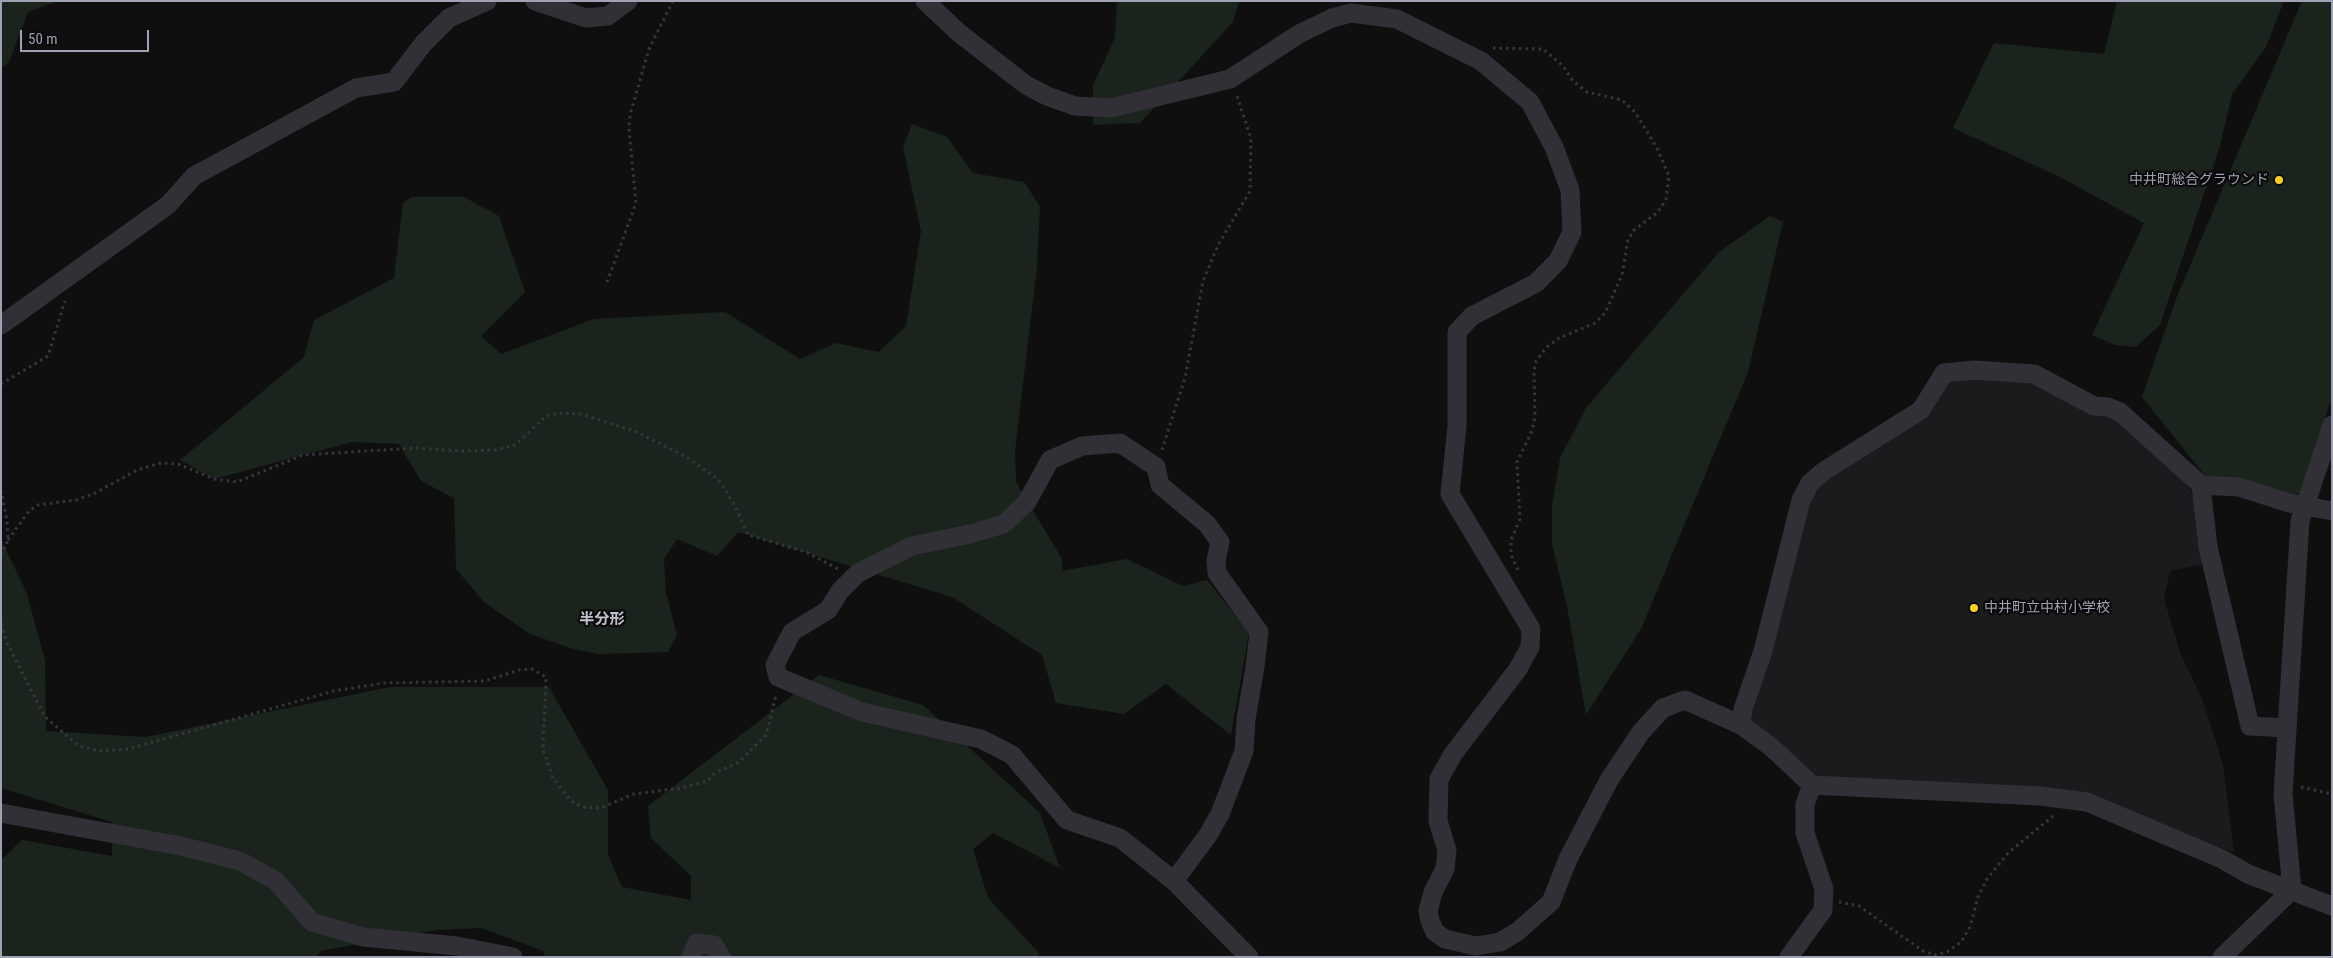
<!DOCTYPE html>
<meta charset="utf-8">
<style>
body{margin:0}
#map{position:relative;width:2333px;height:958px;overflow:hidden;background:#0f0f10;font-family:"Roboto Condensed",sans-serif}
canvas{display:block}
.frame{position:absolute;inset:0;border:2px solid #9fa2b3;pointer-events:none}
.scale{position:absolute;left:20px;top:30px;width:129px;height:22px;box-sizing:border-box;border:2px solid #9fa2b3;border-top:0;padding-left:6px;font-size:15px;line-height:18px;white-space:nowrap;color:#9fa2b3;-webkit-text-stroke:4px #0a0a0b;paint-order:stroke}
</style>
<div id="map">
<canvas width="2333" height="958"></canvas>
<div class="frame"></div>
<div class="scale">50 m</div>
</div>
<script>
const ctx = document.querySelector('canvas').getContext('2d');
ctx.lineJoin = 'round';
function fillPath(path, color) {
  ctx.fillStyle = color;
  ctx.fill(path, 'evenodd');
}
function shape(rows) {
  const path = new Path2D();
  for (const r of rows) {
    path.moveTo(r[0], r[1]);
    for (let i = 2; i < r.length; i += 2) path.lineTo(r[i], r[i + 1]);
  }
  return path;
}
function trace(path, color, width, dash) {
  ctx.strokeStyle = color;
  ctx.lineWidth = width;
  ctx.lineCap = dash ? 'butt' : 'round';
  ctx.setLineDash(dash || []);
  ctx.stroke(path);
}
function drawText(font, color, halo, rows, align = 'center') {
  ctx.font = font + ' "Roboto Condensed","Noto Sans JP",sans-serif';
  ctx.lineWidth = 4.5;
  ctx.setLineDash([]);
  ctx.textBaseline = 'middle';
  ctx.strokeStyle = halo;
  ctx.fillStyle = color;
  for (const [text, x, y, turn = 0] of rows) {
    ctx.save();
    ctx.translate(x, y);
    ctx.rotate((+turn || 0) * Math.PI / 180);
    ctx.textAlign = isNaN(turn) ? turn : align;
    if (halo) ctx.strokeText(text, 0, 0);
    ctx.fillText(text, 0, 0);
    ctx.restore();
  }
}
fillPath(shape([
 [1953,377,2033,379,2118,417,2187,485,2198,503,2205,564,2170,571,2164,599,2181,655,2203,701,2223,765,2234,852,2189,837,2087,797,1819,777,1751,725,1751,712,1813,491]
]), '#1b1b1d');
fillPath(shape([
 [1,1,58,1,28,12,9,62,1,69],
 [1117,1,1239,1,1233,22,1140,123,1093,125,1093,85,1115,38],
 [2117,1,2284,1,2266,47,2232,94,2220,146,2160,325,2136,347,2115,345,2092,335,2144,223,2058,176,1953,128,1994,43,2104,54],
 [2302,1,2332,1,2332,397,2300,493,2292,497,2207,478,2142,397,2176,299],
 [912,124,947,137,973,173,1024,182,1040,207,1037,266,1015,451,1016,482,1062,559,1062,571,1127,559,1183,586,1207,580,1249,633,1231,735,1166,684,1124,714,1056,703,1042,655,952,597,738,532,717,556,677,539,664,559,666,593,677,635,668,652,599,654,573,649,530,634,484,602,456,569,454,498,421,481,399,444,352,442,214,479,180,460,304,357,314,320,394,278,403,203,412,197,464,197,499,216,525,292,481,336,501,354,594,319,725,312,800,359,836,343,879,352,906,326,921,231,903,147],
 [1770,216,1783,222,1748,372,1641,629,1586,715,1567,606,1552,544,1552,506,1560,458,1586,408,1719,252],
 [1,540,26,591,45,660,46,731,145,737,390,687,549,687,608,790,608,855,622,887,691,900,691,876,651,838,648,806,819,675,923,705,1040,813,1060,868,993,833,973,849,988,898,1038,952,1039,957,544,957,543,951,482,928,437,930,320,951,317,957,1,957,1,860,22,840,112,856,112,822,1,788]
]), '#1b231d');
trace(shape([
 [1493,48,1543,49,1563,66,1573,81,1587,92,1622,100,1635,112,1657,148,1669,176,1666,200,1657,213,1634,230,1628,240,1622,275,1605,313,1595,323,1559,338,1547,347,1536,361,1534,371,1535,417,1532,431,1517,462,1520,519,1511,540,1511,555,1518,570],
 [607,282,636,203,629,129,630,115,649,49,673,1],
 [1,384,48,356,65,301],
 [1162,450,1185,378,1203,281,1218,245,1250,191,1251,138,1236,93],
 [1,490,7,521,8,540,1,555],
 [8,540,29,511,38,505,76,500,95,493,137,470,161,463,178,464,214,479,237,482,303,455,415,448,460,451,495,450,515,445,546,416,560,413,581,414,637,432,688,458,718,479,734,504,748,535,806,552,838,569],
 [1,624,7,643,45,717,79,746,99,751,128,749,334,691,384,683,485,681,519,670,532,669,546,677,543,749,553,778,571,801,583,807,600,808,634,794,681,788,707,781,715,773,739,762,766,735,776,695],
 [2301,787,2332,794],
 [1839,902,1859,906,1923,951,1936,955,1947,952,1961,942,1970,927,1978,897,1987,879,2008,853,2053,816]
]), '#36373d', 3, [2.5, 4]);
trace(shape([
 [535,1,586,18,608,16,628,1],
 [925,1,958,32,1026,85,1047,96,1075,106,1111,108,1230,79,1299,34,1332,18,1351,13,1397,19,1481,61,1530,102,1554,147,1570,190,1572,232,1558,261,1536,283,1472,316,1457,332,1457,426,1450,494,1531,629,1530,647,1518,669,1453,754,1439,779,1438,821,1447,850,1445,869,1433,892,1428,911,1430,921,1435,932,1445,939,1476,946,1500,942,1517,932,1551,902,1568,859,1609,780,1641,732,1663,708,1685,700,1741,725,1770,746,1812,785,2040,796,2087,802,2222,859,2248,874,2332,906],
 [1,325,168,205,194,176,356,88,394,82,423,44,449,18,487,1],
 [2201,485,2208,547,2250,726,2286,728],
 [1741,725,1743,709,1763,651,1801,500,1810,483,1824,471,1921,410,1944,373,1974,370,2034,374,2094,406,2108,407,2120,412,2201,485,2239,487,2289,503,2332,511],
 [1,813,181,846,240,861,276,881,312,922,363,937,457,946,513,957],
 [1174,881,1208,835,1220,814,1244,751,1246,719,1255,667,1259,632,1217,573,1216,561,1220,542,1207,524,1160,485,1156,467,1120,443,1082,446,1050,460,1027,502,1004,524,970,534,912,546,858,573,840,591,828,610,792,632,775,665,778,677,862,712,981,739,1012,755,1067,820,1120,838,1174,881,1249,957],
 [2292,890,2283,794,2300,521,2332,425],
 [691,957,697,943,714,945,721,957],
 [1789,957,1823,910,1824,889,1805,833,1805,804,1812,785],
 [2222,957,2292,890]
]), '#303036', 19);
for (const [x, y, r, color] of [
 [2279,180,5,"#fecf19"],
 [1974,608,5,"#fecf19"]
]) {
  const dot = new Path2D();
  dot.arc(x, y, r, 0, 2 * Math.PI);
  ctx.fillStyle = color;
  ctx.fill(dot);
  trace(dot, '#0a0a0b', 2);
}
drawText('14px', '#9fa2b3', '#0a0a0b', [
 ["中井町総合グラウンド",2269,180],
 ["中井町立中村小学校",1984,608,"left"]
], 'right');
drawText('bold 15px', '#c0c2ce', '#0a0a0b', [
 ["半分形",602,620]
]);
</script>
